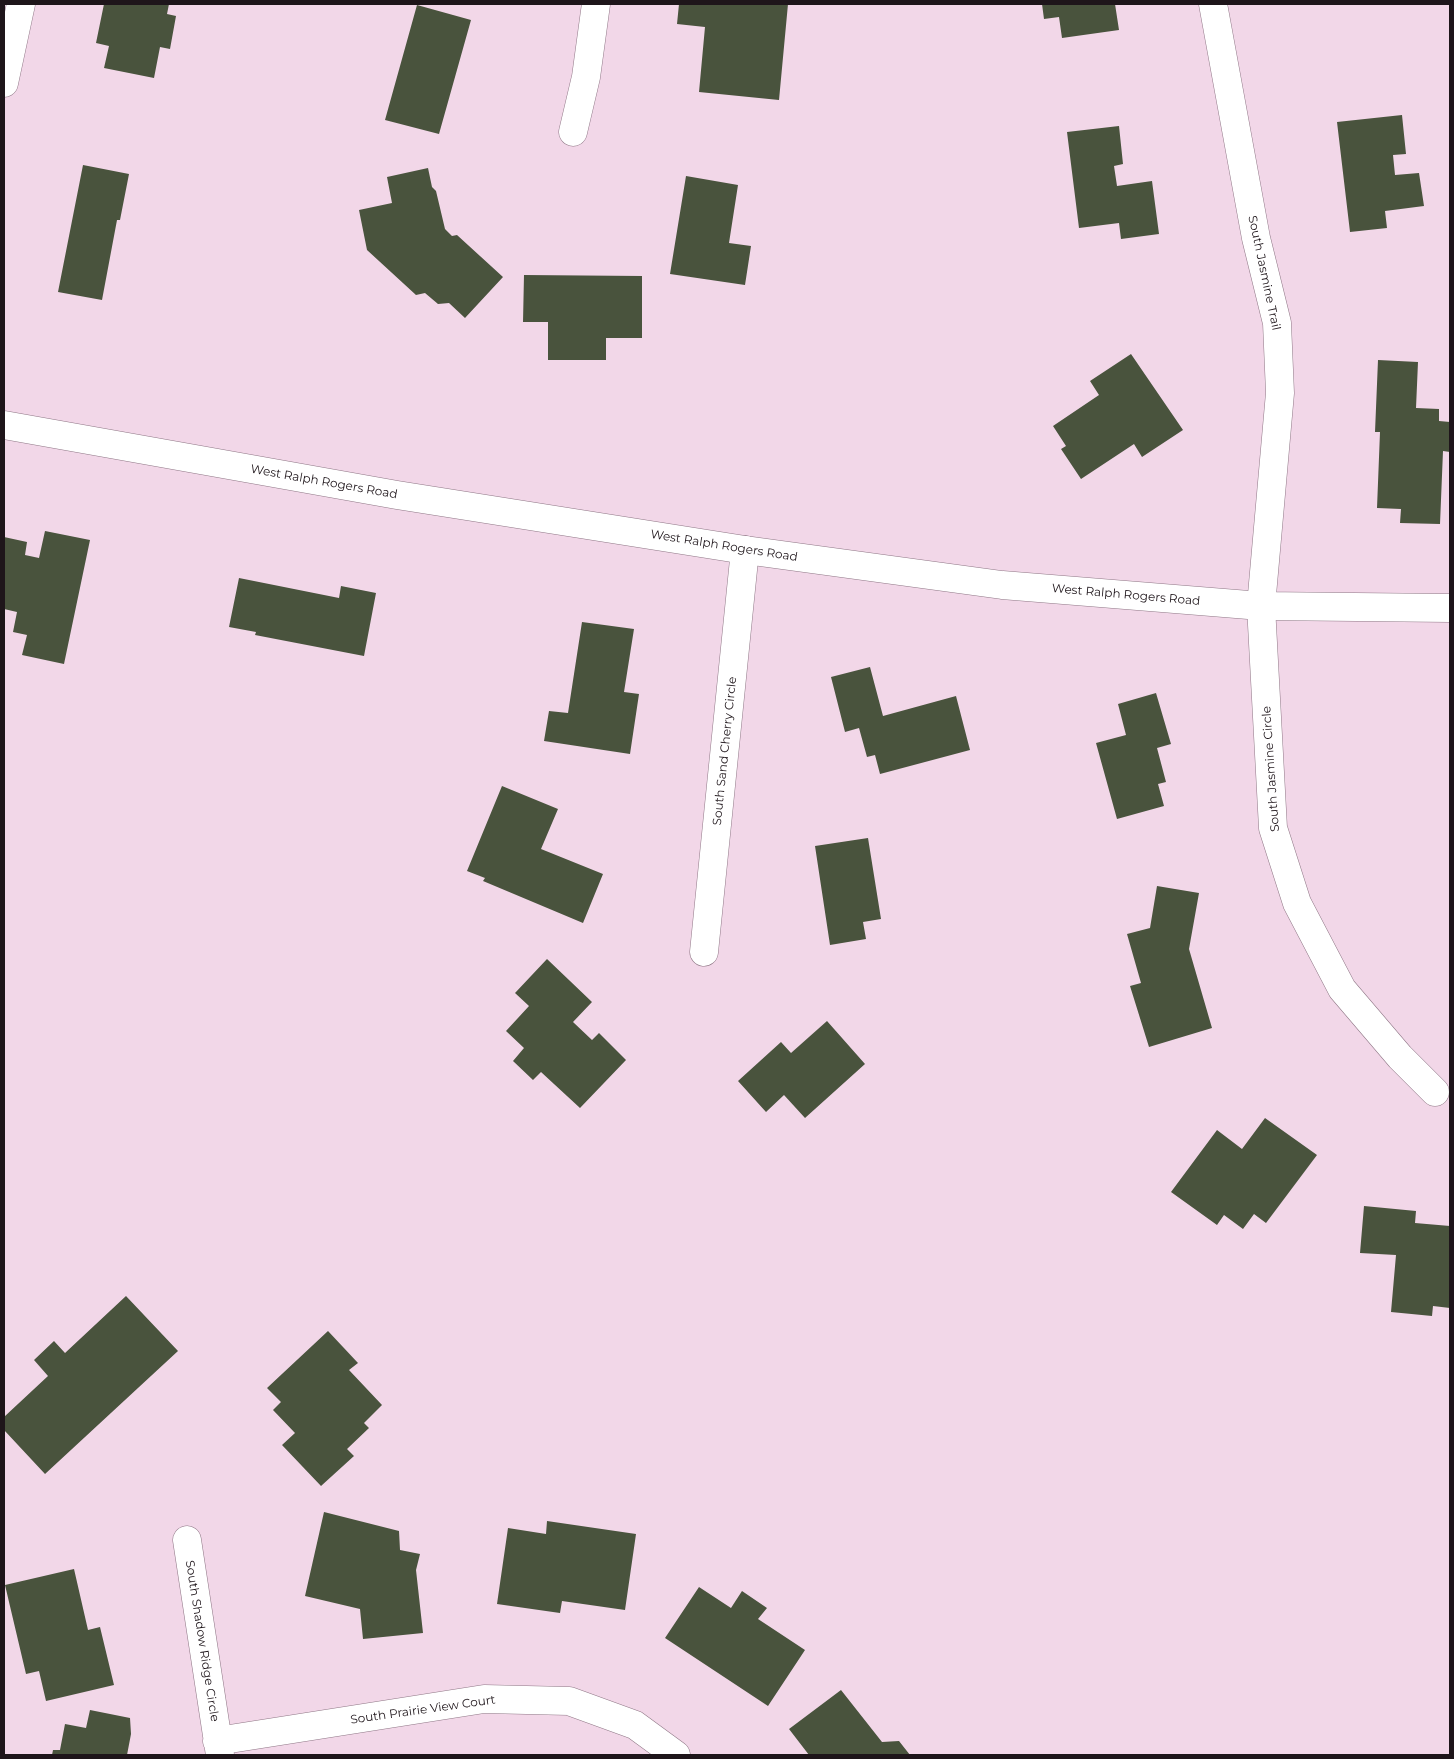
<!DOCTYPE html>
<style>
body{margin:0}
#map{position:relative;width:1454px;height:1759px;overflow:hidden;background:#f2d7e8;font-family:Montserrat,sans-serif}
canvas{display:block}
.frame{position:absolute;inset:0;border:5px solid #1e151a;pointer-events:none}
</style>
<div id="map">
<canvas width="1454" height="1759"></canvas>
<div class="frame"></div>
</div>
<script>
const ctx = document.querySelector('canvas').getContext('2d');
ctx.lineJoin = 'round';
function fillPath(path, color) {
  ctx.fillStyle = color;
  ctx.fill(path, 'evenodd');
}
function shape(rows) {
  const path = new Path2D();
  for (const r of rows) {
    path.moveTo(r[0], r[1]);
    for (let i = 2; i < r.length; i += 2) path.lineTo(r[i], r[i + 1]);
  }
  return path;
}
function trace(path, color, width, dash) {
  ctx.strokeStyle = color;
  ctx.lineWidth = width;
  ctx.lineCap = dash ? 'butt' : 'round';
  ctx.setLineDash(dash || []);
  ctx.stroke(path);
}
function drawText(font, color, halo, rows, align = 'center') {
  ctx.font = font + ' Montserrat,sans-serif';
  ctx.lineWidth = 5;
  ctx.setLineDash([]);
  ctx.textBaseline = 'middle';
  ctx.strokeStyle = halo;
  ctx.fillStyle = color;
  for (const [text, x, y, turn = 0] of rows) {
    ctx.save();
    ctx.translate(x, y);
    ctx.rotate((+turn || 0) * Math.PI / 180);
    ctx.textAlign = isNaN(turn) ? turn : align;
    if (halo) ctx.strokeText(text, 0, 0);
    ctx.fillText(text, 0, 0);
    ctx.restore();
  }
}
fillPath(shape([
 [104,4,169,4,167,14,176,16,170,49,160,47,154,78,104,68,109,46,96,43],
 [679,4,788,4,779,100,699,92,705,27,677,24],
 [1042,4,1115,4,1119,30,1062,38,1059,17,1044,19],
 [417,5,471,20,439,134,385,120],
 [1402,115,1406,154,1393,155,1395,175,1419,173,1424,206,1385,211,1387,228,1350,232,1337,122],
 [1119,126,1123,164,1114,166,1117,186,1152,181,1159,234,1121,239,1119,223,1079,228,1067,132],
 [83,165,129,174,120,220,117,220,102,300,58,292],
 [428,168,432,187,436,191,445,229,452,236,457,235,503,277,465,318,449,303,438,304,425,293,416,295,367,250,359,210,392,203,387,177],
 [686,176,738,185,729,243,751,246,745,285,670,274],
 [524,275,642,276,642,338,606,338,606,360,548,360,548,322,523,322],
 [1131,354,1183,430,1142,457,1134,444,1081,479,1061,449,1066,446,1053,426,1099,395,1090,381],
 [1378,360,1418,362,1416,408,1439,409,1439,421,1450,422,1450,452,1443,451,1440,524,1400,523,1401,509,1377,508,1380,432,1375,432],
 [45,531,90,540,64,664,22,655,27,635,13,632,17,612,4,609,4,537,27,542,25,555,39,558],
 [239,578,339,598,341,586,376,593,364,656,255,635,256,632,229,627],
 [582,622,634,629,624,692,639,694,630,754,544,741,549,711,568,713],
 [870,667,883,716,956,696,970,750,880,774,875,755,867,757,859,728,845,732,831,677],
 [1156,693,1171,744,1157,748,1166,782,1158,784,1164,806,1117,819,1096,743,1126,735,1118,704],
 [502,786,558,809,541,849,603,874,583,923,483,881,485,878,467,871],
 [868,838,881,919,863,922,866,939,830,945,815,846],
 [1157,886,1199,893,1189,949,1212,1028,1149,1047,1130,986,1141,983,1127,934,1150,928],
 [547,959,592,1002,573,1022,592,1040,599,1033,626,1060,580,1108,541,1072,533,1080,513,1061,524,1048,506,1031,529,1006,515,993],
 [827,1021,865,1064,805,1118,784,1095,766,1112,738,1081,781,1042,791,1053],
 [1265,1118,1317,1155,1266,1223,1254,1214,1243,1229,1224,1215,1217,1225,1171,1192,1217,1130,1242,1149],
 [1364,1206,1416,1211,1415,1223,1450,1226,1450,1308,1433,1306,1432,1316,1391,1312,1396,1255,1360,1253],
 [126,1296,178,1351,45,1474,4,1430,4,1417,48,1376,34,1360,54,1341,65,1353],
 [328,1331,358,1363,349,1370,382,1405,364,1423,369,1428,347,1449,354,1456,321,1486,282,1445,295,1433,273,1410,281,1402,267,1388],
 [324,1512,399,1531,400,1550,420,1554,416,1570,423,1633,363,1639,360,1609,305,1596],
 [547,1521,636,1534,625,1610,562,1601,560,1613,497,1604,508,1528,546,1534],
 [74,1569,88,1630,100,1627,114,1685,46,1701,39,1671,26,1674,5,1585],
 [699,1587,731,1608,742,1591,767,1608,758,1619,805,1650,768,1706,665,1638],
 [841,1690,882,1742,899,1741,910,1755,809,1755,789,1729],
 [90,1710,130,1718,131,1734,127,1755,52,1755,53,1750,60,1750,65,1724,86,1728]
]), '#49533d');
const street = shape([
 [1213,4,1256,238,1277,323,1280,393,1261,606,1273,828,1297,903,1342,989,1400,1057,1435,1092],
 [4,83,21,4],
 [573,132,586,77,596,4],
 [704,952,745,550],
 [187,1540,220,1755],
 [217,1741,484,1699,569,1701,635,1725,676,1755]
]);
const secondary = shape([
 [4,425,397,495,745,550,1002,585,1261,606,1450,608]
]);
trace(street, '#8f7786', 29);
trace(secondary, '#8f7786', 29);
trace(street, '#fff', 28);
trace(secondary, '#fff', 28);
drawText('12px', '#1e151a', '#fff', [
 ["South Jasmine Trail",1264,273,78],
 ["West Ralph Rogers Road",324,482,10],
 ["West Ralph Rogers Road",724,546,9],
 ["West Ralph Rogers Road",1126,595,5],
 ["South Sand Cherry Circle",725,751,-84],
 ["South Jasmine Circle",1271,769,-94],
 ["South Shadow Ridge Circle",202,1641,81],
 ["South Prairie View Court",423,1710,-8]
]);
</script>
